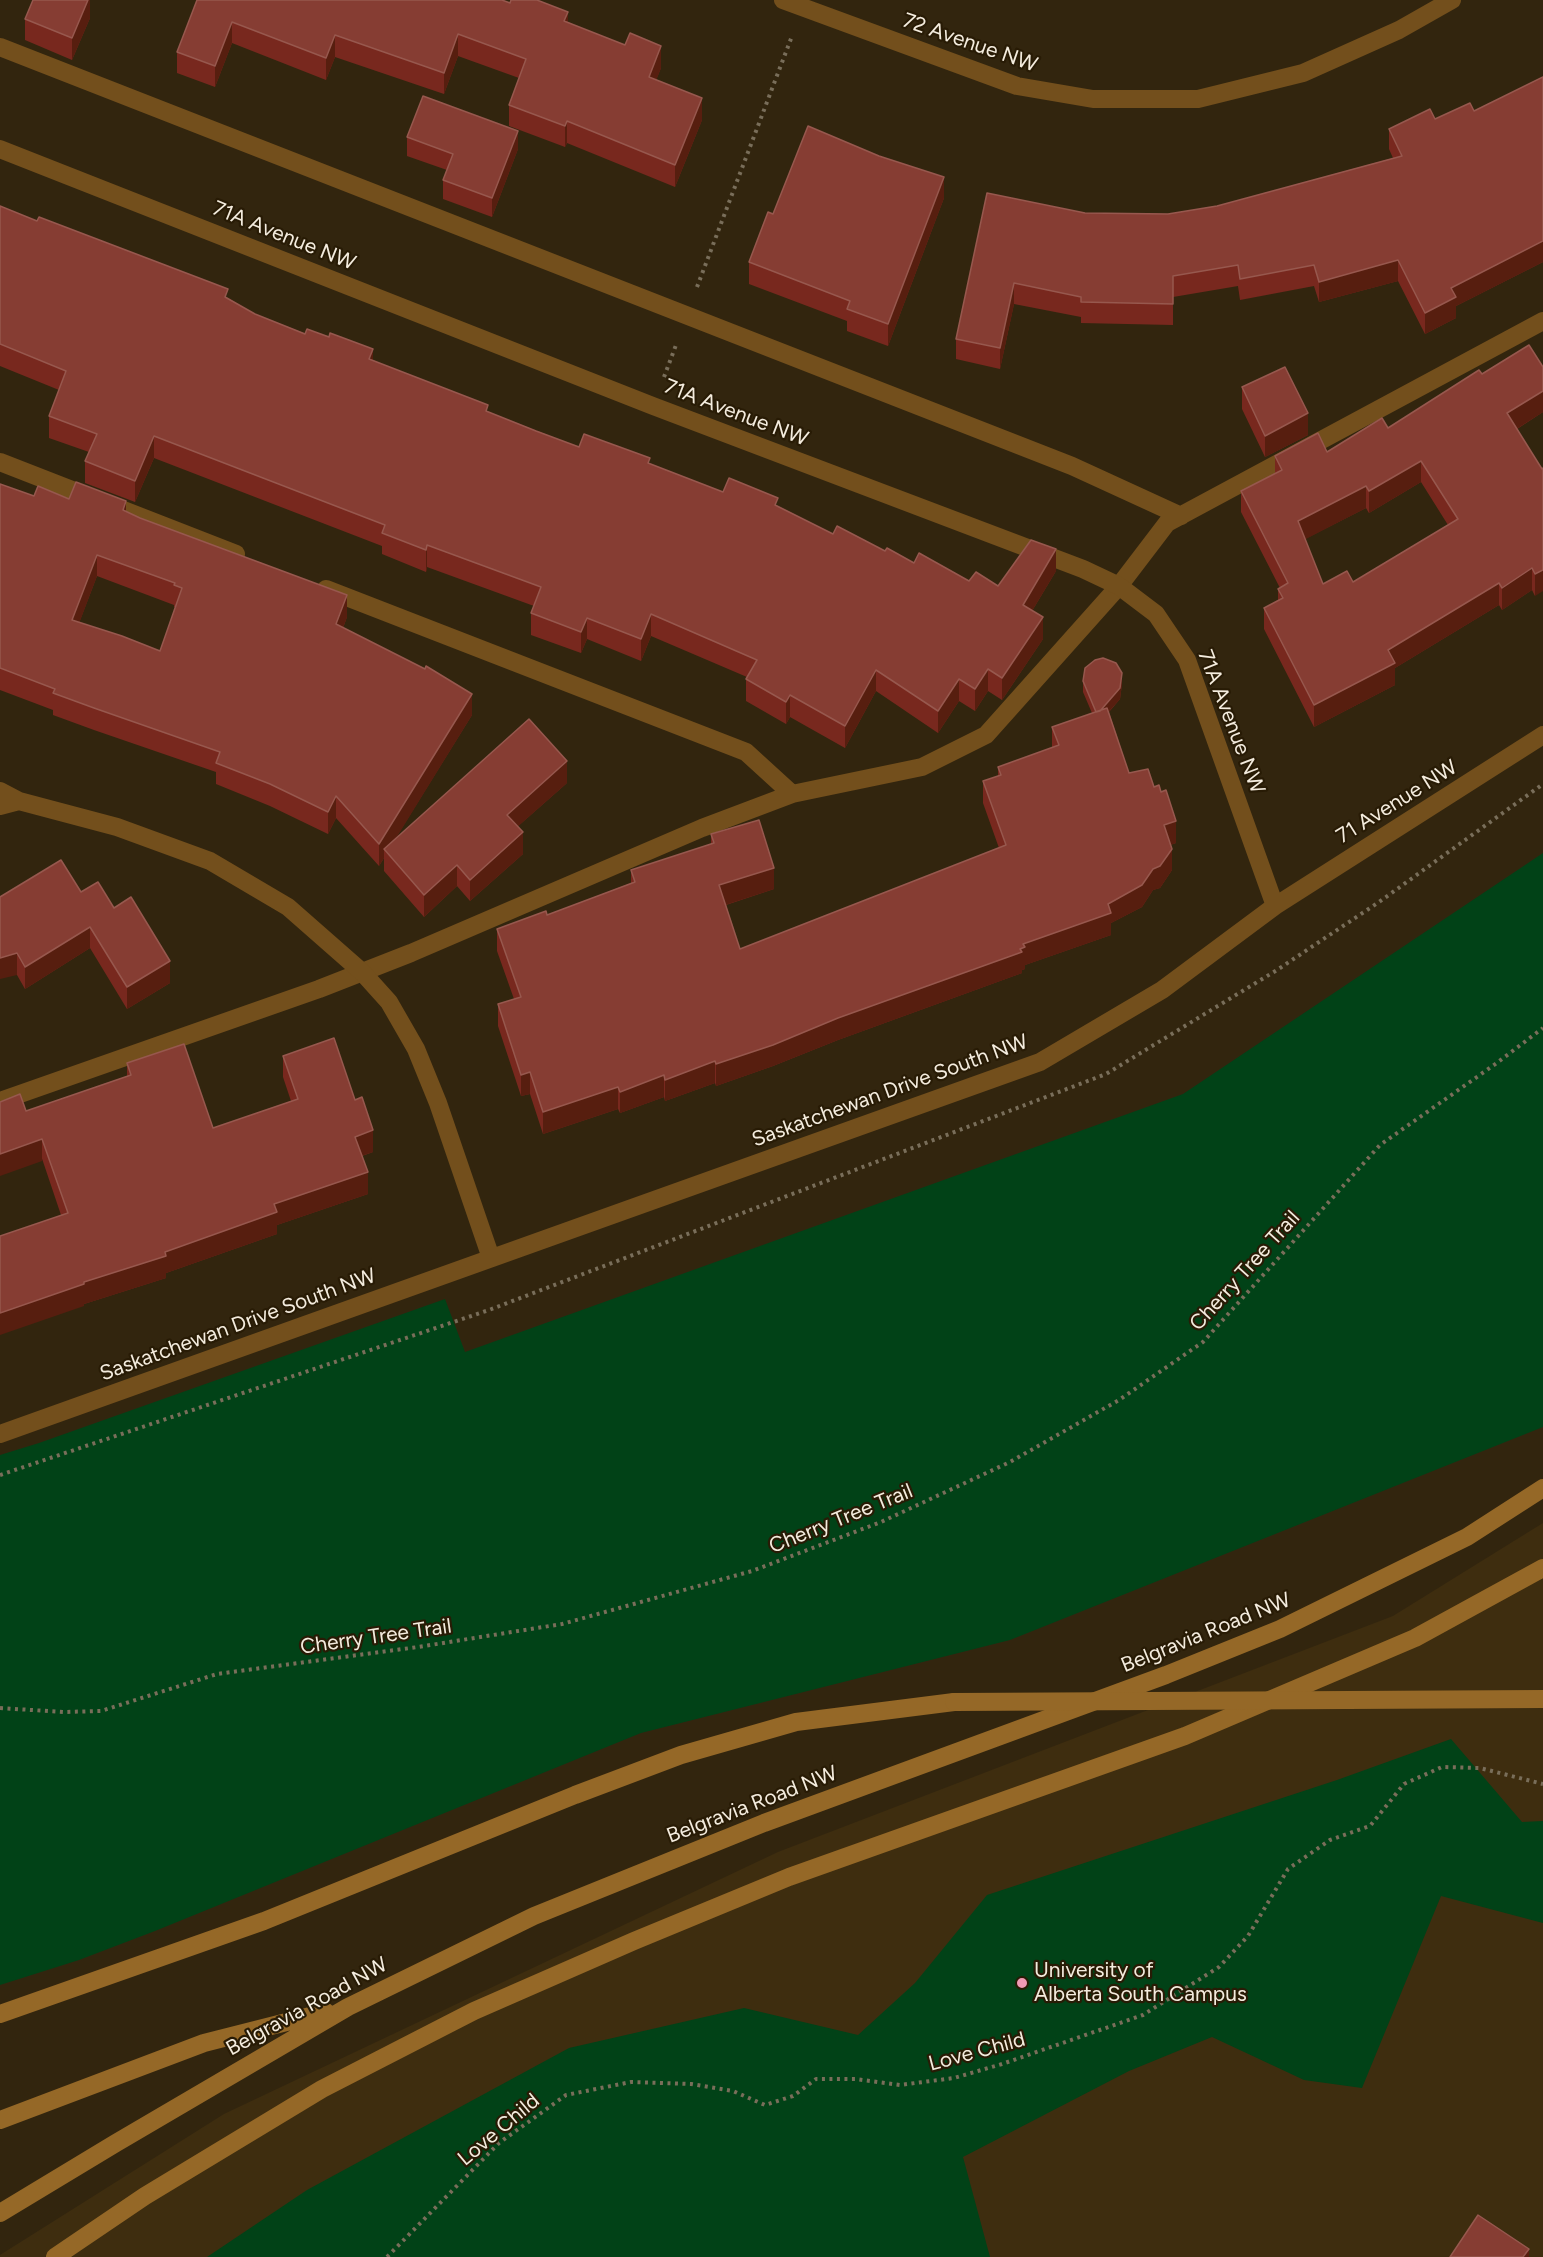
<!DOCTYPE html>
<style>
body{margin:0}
canvas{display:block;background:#32250e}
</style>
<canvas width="1543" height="2257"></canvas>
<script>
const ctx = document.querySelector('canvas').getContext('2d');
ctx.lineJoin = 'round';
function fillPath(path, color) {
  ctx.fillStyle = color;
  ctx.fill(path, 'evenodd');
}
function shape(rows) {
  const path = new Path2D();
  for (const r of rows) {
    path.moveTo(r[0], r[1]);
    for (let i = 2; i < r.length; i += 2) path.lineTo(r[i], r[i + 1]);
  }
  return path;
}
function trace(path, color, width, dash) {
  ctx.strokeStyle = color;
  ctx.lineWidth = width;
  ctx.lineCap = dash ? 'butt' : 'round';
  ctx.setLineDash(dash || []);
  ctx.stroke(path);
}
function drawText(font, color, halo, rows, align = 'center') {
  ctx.font = font + ' Figtree,sans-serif';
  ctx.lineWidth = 4.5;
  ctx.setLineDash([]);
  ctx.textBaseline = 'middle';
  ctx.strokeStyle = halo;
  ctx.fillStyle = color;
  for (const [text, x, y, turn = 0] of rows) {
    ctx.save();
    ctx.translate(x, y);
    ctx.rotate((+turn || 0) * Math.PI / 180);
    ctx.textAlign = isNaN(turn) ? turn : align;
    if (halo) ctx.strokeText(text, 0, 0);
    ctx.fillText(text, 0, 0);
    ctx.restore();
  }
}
fillPath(shape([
 [1543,1523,1543,2257,0,2257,0,2255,224,2114,778,1852,1393,1616]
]), '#3e2d0f');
fillPath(shape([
 [1543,853,1543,1427,1010,1640,641,1733,155,1931,79,1960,0,1985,0,1455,39,1443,445,1299,465,1352,1183,1094],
 [1451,1739,1522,1822,1543,1821,1543,1923,1441,1896,1362,2088,1304,2080,1212,2037,1129,2071,963,2157,990,2257,207,2257,307,2190,569,2048,744,2008,858,2035,915,1983,987,1895,1337,1780]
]), '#014217');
trace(shape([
 [697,287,792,36],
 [664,377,676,345],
 [0,1475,489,1310,1106,1074,1277,970,1379,902,1543,784],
 [0,1708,63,1712,101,1711,217,1674,418,1647,562,1624,752,1571,881,1522,1010,1462,1119,1400,1203,1342,1380,1145,1494,1065,1543,1028],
 [387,2257,499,2143,566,2095,631,2082,691,2084,733,2091,765,2105,793,2096,816,2079,855,2079,900,2085,954,2078,1002,2064,1143,2015,1219,1967,1248,1936,1288,1869,1330,1840,1370,1826,1404,1784,1442,1767,1480,1768,1543,1784]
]), '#796e5a', 4, [3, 4.5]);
trace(shape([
 [0,47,1072,466,1181,516],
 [0,462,236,554],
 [326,589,746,752,792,794],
 [0,1101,319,989,411,953,702,828,792,794,922,767,986,735,1119,586,1167,523,1543,321]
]), '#734f1c', 18);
trace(shape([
 [783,0,1017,86,1093,99,1198,99,1303,73,1399,30,1452,0],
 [0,149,653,406,1083,569,1119,586,1156,614,1187,660,1275,906],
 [0,791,19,801,0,806],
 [19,801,117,827,210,861,288,907,362,972,389,1002,416,1049,438,1103,491,1258],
 [0,1434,1040,1062,1162,990,1275,906,1543,735]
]), '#734f1c', 18);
trace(shape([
 [0,2014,264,1921,575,1795,681,1755,796,1722,954,1702],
 [0,2120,204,2043,326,2012],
 [0,2213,116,2143,348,2007,534,1916,764,1823,1166,1675,1280,1629,1467,1537,1543,1488],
 [55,2257,145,2196,322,2089,474,2011,634,1941,789,1877,1185,1736,1415,1638,1543,1568]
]), '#956827', 18);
trace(shape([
 [954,1702,1543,1699]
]), '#956827', 18);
fillPath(shape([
 [90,0,90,18,72,60,25,40,25,19],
 [197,0,568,22,661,68,656,80,702,120,675,187,567,143,565,147,509,126,509,105,519,78,458,56,444,94,335,57,326,80,232,43,215,87,177,73,177,52],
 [1543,77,1543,262,1456,306,1456,318,1425,334,1398,281,1319,302,1314,286,1240,300,1238,286,1173,297,1173,325,1081,323,1081,317,1014,304,1000,369,956,359,956,339,1085,213,1168,214,1217,206,1393,158,1389,149,1389,129,1474,111],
 [407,137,518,149,492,217,443,199,443,180,447,170,407,156],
 [944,198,888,346,847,331,847,321,749,284,749,262,773,214],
 [0,206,228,298,255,314,373,360,488,412,579,447,650,464,723,492,778,506,833,534,885,551,914,563,969,581,998,586,1056,571,1032,611,1043,639,1002,700,988,691,975,711,959,701,938,733,876,691,845,748,790,717,786,724,746,701,746,679,747,677,651,636,641,661,587,639,581,653,531,635,531,613,534,606,427,567,426,572,382,554,382,546,154,458,135,502,85,483,85,461,89,452,49,438,49,416,59,390,0,366],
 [1543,367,1543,412,1517,429,1542,469,1535,596,1532,590,1502,610,1499,605,1395,668,1395,685,1314,727,1264,629,1264,608,1278,600,1278,589,1280,588,1241,512,1241,491,1275,474,1275,456,1327,452,1388,428,1482,374],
 [1421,482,1448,525,1353,582,1323,584,1305,539,1366,508,1369,513],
 [1242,387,1308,435,1265,457,1242,409],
 [0,484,34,496,69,499,126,512,347,617,343,628,472,715,395,839,567,783,517,827,523,854,470,901,457,886,424,917,384,871,384,858,379,866,336,818,328,834,270,806,216,784,216,772,94,730,53,715,53,710,0,690],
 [97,576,174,605,174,607,176,607,160,651,79,623],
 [1083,681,1122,684,1120,699,1109,712,1129,773,1154,787,1176,843,1170,845,1172,870,1160,888,1153,890,1142,907,1111,923,1111,935,1025,965,1025,969,1022,970,1022,973,838,1040,773,1066,716,1086,715,1083,665,1101,664,1097,620,1113,618,1109,543,1134,530,1094,521,1096,498,1026,498,1004,514,999,497,951,497,929,547,915,631,883,631,870,711,844,711,834,774,889,726,905,740,949,999,848,983,803,983,781,998,776,998,767,1052,748,1052,727,1092,713,1083,692],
 [81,892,114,908,170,983,127,1009,90,948,25,989,17,975,0,897],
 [283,1056,373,1152,362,1156,368,1194,277,1225,277,1234,166,1273,166,1278,84,1304,84,1306,61,1215,26,1111,127,1076,127,1063,213,1128,291,1101,283,1077]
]), '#78281e');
fillPath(shape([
 [88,0,90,0,90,18,72,60,72,38],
 [568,12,568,33,564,21],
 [232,22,232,43,215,87,215,66],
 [458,34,458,56,444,94,444,73],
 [335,35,335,57,326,80,326,58],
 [661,46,661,68,649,99,649,77],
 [702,98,702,120,675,187,675,165],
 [567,121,567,143,565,147,565,126],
 [518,131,518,149,492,217,492,198],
 [944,177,944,198,888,346,888,324],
 [1543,241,1543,262,1456,306,1456,318,1425,334,1425,313,1451,288],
 [1398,260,1398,281,1319,302,1319,282],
 [1014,283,1014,304,1000,369,1000,348],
 [373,349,373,371,369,359],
 [1543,391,1543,412,1507,435,1507,413],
 [1308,413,1308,435,1265,457,1265,436],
 [154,436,154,458,135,502,135,481],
 [1421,461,1421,482,1369,513,1369,491],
 [1366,486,1366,508,1298,543,1298,521],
 [126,501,126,523,123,510],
 [427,545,427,567,426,572,426,550],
 [1056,549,1056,571,1023,626,1023,605],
 [97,555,97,576,72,642,72,620],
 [1532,568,1532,590,1502,610,1502,588],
 [1543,570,1543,591,1535,596,1535,574],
 [1499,583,1499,605,1395,668,1395,685,1314,727,1314,705,1388,650],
 [347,595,347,617,336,646,336,624],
 [651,614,651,636,641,661,641,639],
 [1043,617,1043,639,1002,700,1002,678],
 [587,618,587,639,581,653,581,632],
 [988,669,988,691,975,711,975,689],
 [876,670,876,691,845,748,845,726],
 [1122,673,1122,684,1120,699,1097,725,1097,714],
 [959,679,959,701,938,733,938,711],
 [472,694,472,715,387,853,384,849,384,858,379,866,379,844],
 [790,695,790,717,786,724,786,702],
 [567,761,567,783,507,836,507,815],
 [336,796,336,818,328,834,328,812],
 [1176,821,1176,843,1164,847,1164,825],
 [523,832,523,854,470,901,470,880],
 [1172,849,1172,870,1160,888,1153,890,1142,907,1111,923,1111,935,1025,965,1025,969,1022,970,1022,973,838,1040,773,1066,716,1086,716,1064,1020,949,1023,944,1108,904,1153,869],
 [457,865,457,886,424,917,424,895],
 [774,868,774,889,719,907,719,885],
 [90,927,90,948,25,989,25,967],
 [17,953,17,975,0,979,0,958],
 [170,961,170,983,127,1009,127,987],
 [715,1061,715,1083,665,1101,665,1080],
 [530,1072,530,1094,521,1096,521,1075],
 [664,1075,664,1097,620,1113,620,1092],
 [618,1087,618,1109,543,1134,543,1112],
 [373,1130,373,1152,355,1158,355,1137],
 [42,1139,42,1161,0,1176,0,1154],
 [368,1172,368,1194,277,1225,277,1234,166,1273,166,1278,84,1304,84,1306,0,1335,0,1313,165,1252,274,1204],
 [1529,2249,1529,2257,1523,2257]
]), '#571e0f');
const building = shape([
 [33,0,88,0,72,38,25,19,33,0],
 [197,0,502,0,510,3,511,0,537,0,568,12,564,21,625,45,630,33,661,46,649,77,702,98,675,165,567,121,565,126,509,105,526,59,458,34,444,73,335,35,326,58,232,22,215,66,177,52,197,0],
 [1543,77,1543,241,1451,288,1456,297,1425,313,1398,260,1319,282,1314,265,1240,279,1238,265,1173,276,1173,304,1081,302,1081,297,1014,283,1000,348,956,339,987,193,1085,213,1168,214,1217,206,1402,156,1389,129,1430,109,1435,119,1470,103,1474,111,1543,77],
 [423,96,518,131,492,198,443,180,453,154,407,137,423,96],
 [808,126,879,156,944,177,888,324,847,309,850,301,749,262,768,212,773,214,808,126],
 [0,206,37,221,39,217,228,289,225,297,255,314,305,334,307,329,329,337,330,333,373,349,369,359,488,405,486,411,536,431,579,447,584,434,650,458,648,463,723,492,729,478,778,498,775,505,833,534,837,526,885,551,887,548,914,563,919,553,969,581,976,572,998,586,1031,540,1056,549,1023,605,1043,617,1002,678,988,669,975,689,959,679,938,711,876,670,845,726,790,695,786,702,746,679,757,660,651,614,641,639,587,618,581,632,531,613,541,587,427,545,426,550,382,533,385,525,154,436,135,481,85,461,97,434,49,416,66,371,0,344,0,206],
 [1529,345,1543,367,1543,391,1507,413,1542,469,1543,468,1543,570,1535,574,1532,568,1502,588,1499,583,1388,650,1395,663,1314,705,1264,608,1283,598,1278,589,1288,583,1241,491,1282,470,1275,456,1318,433,1327,452,1382,418,1388,428,1479,370,1482,374,1529,345],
 [1421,461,1458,519,1353,582,1347,571,1323,584,1298,521,1366,486,1369,491,1421,461],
 [1285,367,1308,413,1265,436,1242,387,1285,367],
 [76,482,126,501,123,510,140,518,347,595,336,624,425,669,426,666,472,694,379,844,336,796,328,812,270,784,216,763,220,752,94,708,53,693,55,689,0,668,0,484,34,496,38,486,69,499,76,482],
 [97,555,175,583,174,585,182,588,160,651,122,636,72,620,97,555],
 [1103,658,1116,663,1122,673,1120,688,1100,711,1096,712,1083,681,1085,668,1095,660,1103,658],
 [1107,708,1129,773,1148,769,1154,787,1159,785,1161,792,1166,790,1176,821,1164,825,1172,849,1160,866,1153,869,1142,885,1108,904,1111,913,1023,944,1025,947,1020,949,1022,952,838,1018,773,1045,716,1064,715,1061,665,1080,664,1075,620,1092,618,1087,543,1112,530,1072,521,1075,498,1004,521,997,497,929,546,911,547,915,635,882,631,870,714,843,711,834,759,820,774,868,719,885,740,949,1006,845,983,781,1001,775,998,767,1059,745,1052,727,1107,708],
 [529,719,567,761,507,815,523,832,470,880,457,865,424,895,384,849,529,719],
 [61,860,81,892,98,882,114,908,131,897,170,961,127,987,90,927,25,967,17,953,0,958,0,897,61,860],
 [334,1038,355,1100,362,1097,373,1130,355,1137,368,1172,274,1204,277,1212,165,1252,166,1256,84,1282,84,1284,0,1313,0,1236,68,1213,42,1139,0,1154,0,1102,20,1094,26,1111,131,1075,127,1063,184,1044,213,1128,298,1099,283,1056,334,1038],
 [1478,2215,1529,2249,1523,2257,1450,2257,1478,2215]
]);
fillPath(building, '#863d33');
trace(building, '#97584e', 1.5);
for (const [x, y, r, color] of [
 [1022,1983,6,"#f09ab5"]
]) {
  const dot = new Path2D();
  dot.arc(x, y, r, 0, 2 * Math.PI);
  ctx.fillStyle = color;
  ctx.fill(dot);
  trace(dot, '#281b05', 2);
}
drawText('21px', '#f4ecde', '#281b05', [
 ["72 Avenue NW",970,43,19],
 ["71A Avenue NW",284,236,22],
 ["71A Avenue NW",736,413,21],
 ["71A Avenue NW",1231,722,69],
 ["71 Avenue NW",1397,802,-32],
 ["Saskatchewan Drive South NW",890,1091,-20],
 ["Cherry Tree Trail",1245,1271,-48],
 ["Saskatchewan Drive South NW",238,1325,-20],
 ["Cherry Tree Trail",841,1519,-22],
 ["Belgravia Road NW",1206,1633,-22],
 ["Cherry Tree Trail",376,1637,-8],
 ["Belgravia Road NW",752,1805,-21],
 ["Belgravia Road NW",307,2007,-29],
 ["Love Child",977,2052,-15],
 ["Love Child",499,2130,-40]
]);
drawText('21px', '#f4ecde', '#281b05', [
 ["University of",1034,1971],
 ["Alberta South Campus",1034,1995]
], 'left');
</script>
